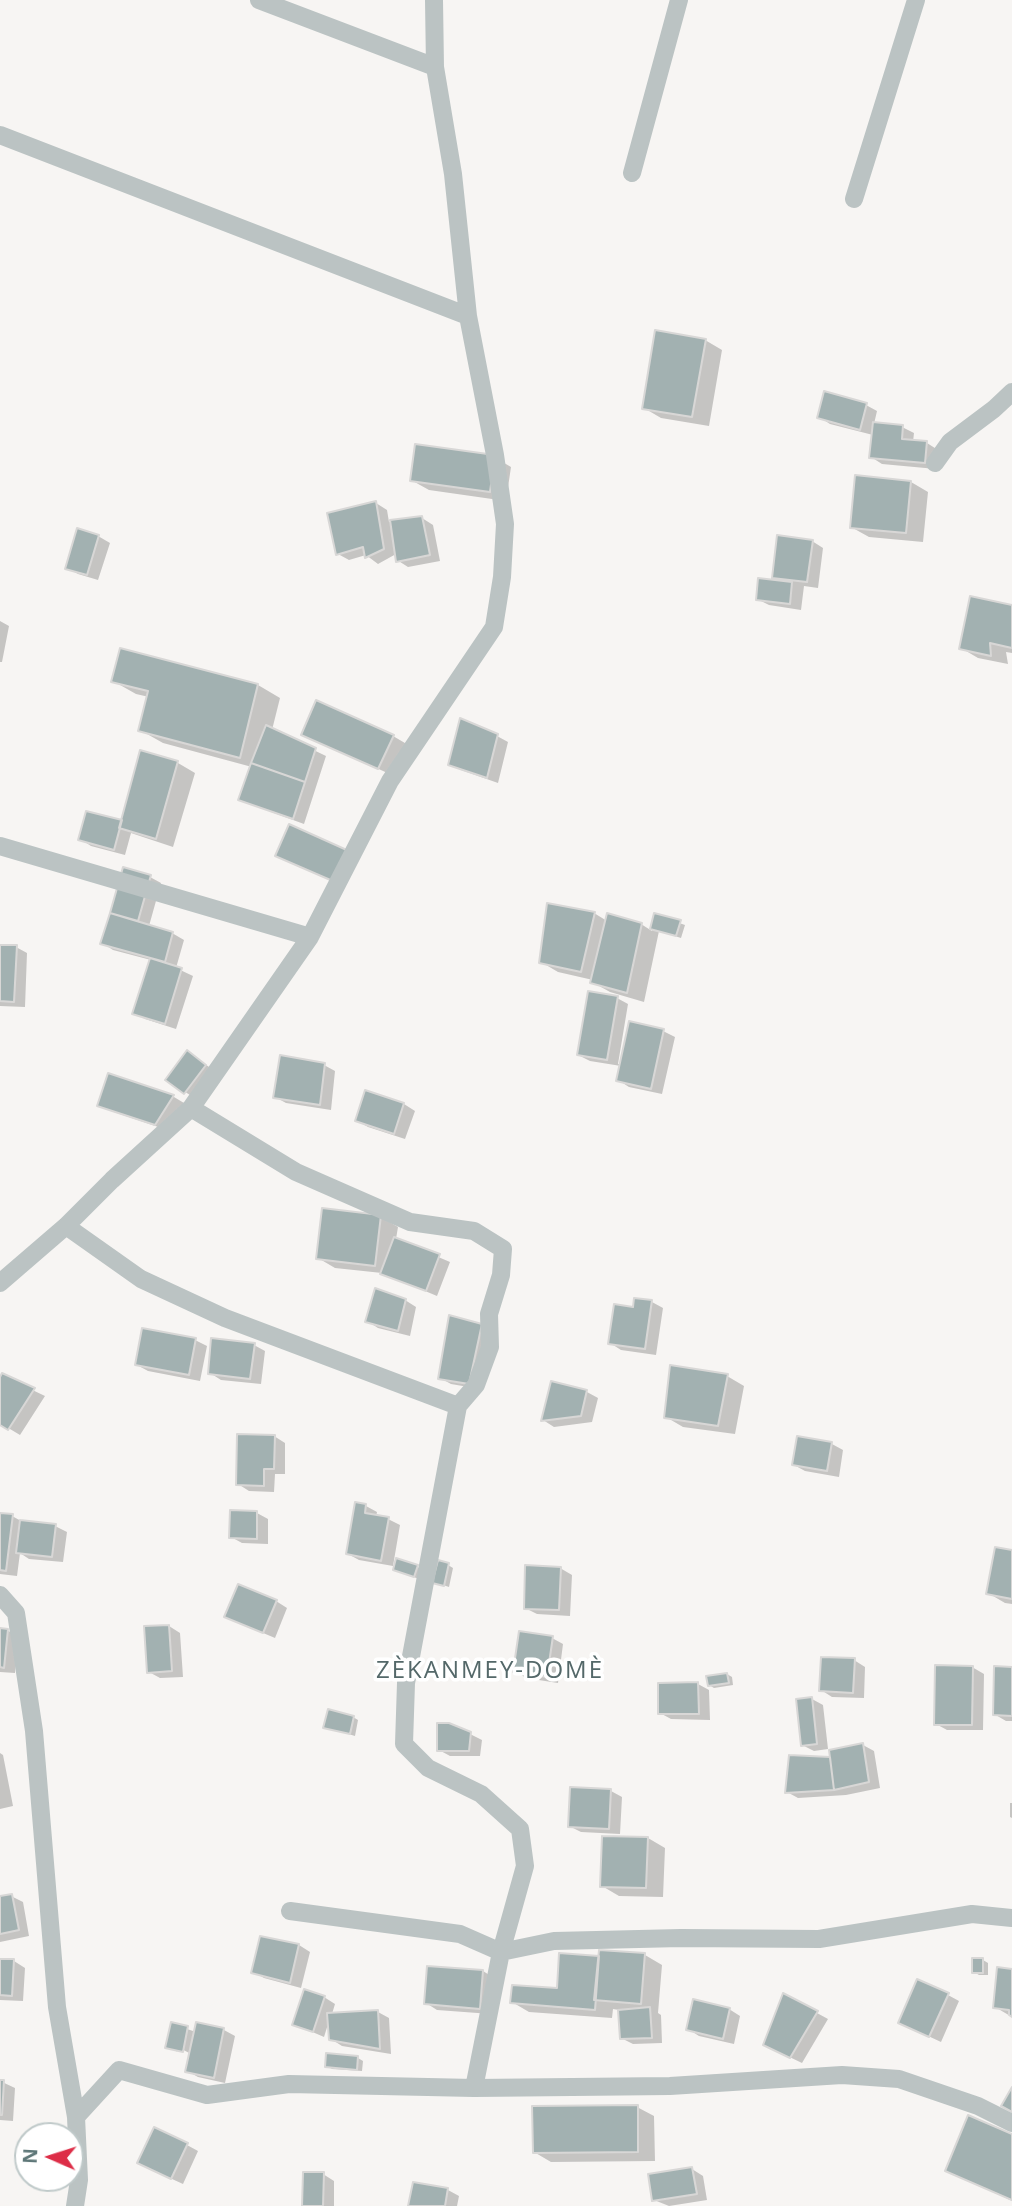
<!DOCTYPE html>
<meta charset="utf-8">
<style>
body{margin:0}
#map{position:relative;width:1012px;height:2206px;overflow:hidden;background:#f7f5f3;font-family:"Open Sans",sans-serif}
canvas{display:block}
.north{position:absolute;left:14px;top:2122px;width:70px;height:70px;box-sizing:border-box;background:#fff;border:2px solid #bfc9c9;border-radius:50%;rotate:273deg;font-size:19px;font-weight:700;line-height:28px;text-align:center;color:#5e7778}
.north::after{content:'';display:block;margin:auto;width:24px;height:32px;background:#dd2d47;clip-path:polygon(50% 0,100% 100%,50% 72%,0 100%)}
</style>
<div id="map">
<canvas width="1012" height="2206"></canvas>
<div class="north">N</div>
</div>
<script>
const ctx = document.querySelector('canvas').getContext('2d');
ctx.lineJoin = 'round';
function fillPath(path, color) {
  ctx.fillStyle = color;
  ctx.fill(path, 'evenodd');
}
function shape(rows) {
  const path = new Path2D();
  for (const r of rows) {
    path.moveTo(r[0], r[1]);
    for (let i = 2; i < r.length; i += 2) path.lineTo(r[i], r[i + 1]);
  }
  return path;
}
function trace(path, color, width, dash) {
  ctx.strokeStyle = color;
  ctx.lineWidth = width;
  ctx.lineCap = dash ? 'butt' : 'round';
  ctx.setLineDash(dash || []);
  ctx.stroke(path);
}
function drawText(font, color, halo, rows, align = 'center') {
  ctx.font = font + ' "Open Sans",sans-serif';
  ctx.lineWidth = 7;
  ctx.setLineDash([]);
  ctx.textBaseline = 'middle';
  ctx.strokeStyle = halo;
  ctx.fillStyle = color;
  for (const [text, x, y, turn = 0] of rows) {
    ctx.save();
    ctx.translate(x, y);
    ctx.rotate((+turn || 0) * Math.PI / 180);
    ctx.textAlign = isNaN(turn) ? turn : align;
    if (halo) ctx.strokeText(text, 0, 0);
    ctx.fillText(text, 0, 0);
    ctx.restore();
  }
}
fillPath(shape([
 [705,340,722,350,709,426,661,418,644,408],
 [866,405,877,411,874,424,902,427,914,433,913,442,927,443,938,450,936,469,882,464,871,457,873,435,830,424,819,417],
 [494,457,511,467,506,501,429,490,411,480],
 [911,482,928,492,923,542,869,537,851,527],
 [376,503,387,510,389,522,422,518,433,525,440,561,408,567,397,560,396,554,378,564,366,555,349,560,338,554],
 [98,536,110,543,98,580,78,574,67,568],
 [778,537,812,541,823,548,818,588,804,586,801,610,769,605,757,599,773,580],
 [1012,607,1012,653,1006,652,1008,664,978,658,961,648],
 [0,621,9,626,2,662,0,662],
 [121,650,258,685,280,698,272,730,326,756,304,824,252,805,241,799,252,767,163,743,140,730,149,697,136,694,113,681],
 [303,734,393,736,410,746,396,777],
 [497,736,508,742,498,783,461,770,450,764],
 [142,752,178,763,195,773,173,847,131,833,125,855,91,846,80,839,121,822],
 [124,869,150,877,161,883,149,926,172,933,184,940,176,968,193,976,176,1029,145,1019,134,1013,151,960,113,950,102,943],
 [594,913,607,921,641,924,652,931,656,915,685,925,681,938,659,931,644,1002,610,992,592,982,593,980,558,972,541,962],
 [0,946,16,947,27,953,25,1007,0,1006],
 [617,998,628,1004,618,1064,621,1064,663,1031,675,1037,662,1094,629,1087,618,1080,621,1066,590,1061,578,1055],
 [198,1059,216,1072,196,1099,167,1080],
 [324,1065,335,1071,331,1110,286,1103,275,1097],
 [110,1075,174,1097,184,1103,167,1130,111,1111,99,1105],
 [366,1092,404,1104,415,1111,405,1139,368,1127,357,1121],
 [381,1217,398,1227,396,1239,450,1262,437,1296,382,1273,335,1268,318,1258],
 [405,1300,416,1307,410,1336,378,1328,367,1321],
 [652,1302,663,1308,656,1355,621,1350,610,1343,635,1309],
 [450,1317,493,1332,480,1389,451,1384,440,1378],
 [195,1340,207,1346,200,1381,148,1371,137,1365],
 [254,1345,265,1351,261,1384,221,1380,210,1373],
 [3,1376,45,1396,20,1435,0,1423,0,1381],
 [727,1376,744,1386,735,1434,683,1427,666,1417],
 [552,1383,587,1392,598,1398,592,1422,554,1427,543,1420],
 [274,1436,285,1443,285,1474,275,1474,274,1492,249,1491,238,1484],
 [799,1438,832,1444,843,1450,839,1477,805,1471,794,1465],
 [356,1504,366,1506,377,1512,376,1517,388,1519,400,1525,393,1566,359,1560,348,1554],
 [257,1513,268,1519,268,1544,242,1543,231,1537],
 [0,1514,12,1516,23,1522,55,1526,67,1532,63,1562,29,1559,20,1553,17,1576,0,1574],
 [1012,1552,1012,1604,1005,1603,988,1593],
 [448,1565,453,1568,449,1587,434,1582],
 [417,1567,422,1569,419,1579,395,1570],
 [560,1568,572,1575,570,1616,537,1614,525,1608],
 [276,1601,287,1608,275,1638,237,1622],
 [169,1626,180,1633,183,1677,160,1678,149,1672],
 [0,1630,7,1630,18,1637,15,1673,0,1672],
 [552,1638,563,1644,558,1683,526,1678,515,1671],
 [854,1660,865,1667,864,1698,832,1697,821,1690],
 [972,1667,984,1674,983,1730,947,1730,936,1724],
 [1012,1668,1012,1721,1006,1721,994,1714],
 [727,1674,732,1677,733,1685,714,1688,709,1685],
 [698,1684,709,1690,710,1720,671,1719,660,1713],
 [812,1699,823,1705,828,1749,814,1751,802,1745],
 [353,1717,358,1720,355,1736,325,1727],
 [470,1734,482,1740,480,1756,450,1756,439,1750],
 [863,1745,874,1751,880,1788,846,1795,798,1798,787,1792,832,1759],
 [0,1753,3,1755,13,1806,0,1809],
 [611,1791,622,1797,620,1834,581,1832,569,1826],
 [1010,1803,1012,1803,1012,1818,1010,1817],
 [648,1838,665,1848,663,1897,619,1896,602,1886],
 [11,1896,23,1902,29,1936,0,1942,0,1898],
 [299,1945,310,1952,301,1988,264,1978,253,1972],
 [645,1955,662,1965,658,2013,661,2015,662,2043,633,2044,621,2038,619,2010,613,2009,612,2018,529,2012,512,2002,558,1990,600,1958],
 [0,1960,14,1961,25,1968,23,2001,0,2000],
 [983,1960,988,1963,988,1975,979,1975,974,1972],
 [483,1971,494,1978,491,2014,437,2010,426,2003],
 [1012,1971,1012,2017,995,2007],
 [784,1995,828,2019,802,2063,777,2051],
 [948,1995,959,2001,941,2042,911,2028],
 [324,1997,335,2004,332,2014,378,2012,389,2018,391,2054,342,2046,331,2039,329,2021,324,2037,294,2024],
 [729,2009,740,2016,734,2044,699,2036,688,2029],
 [172,2024,196,2032,197,2024,224,2030,235,2036,225,2083,198,2077,187,2071,191,2054,176,2046,174,2049,178,2052,167,2047],
 [328,2055,358,2058,363,2061,362,2071,332,2069,327,2066],
 [0,2081,15,2088,13,2121,0,2120],
 [637,2107,654,2116,655,2161,551,2162,534,2152],
 [1012,2136,1012,2201,947,2170],
 [187,2145,198,2151,183,2184,150,2169],
 [692,2169,703,2176,707,2200,669,2206,654,2200],
 [323,2174,334,2181,334,2206,304,2206],
 [448,2190,459,2196,457,2206,410,2206]
]), '#0003');
const building = shape([
 [655,330,706,339,692,417,642,409,655,330],
 [824,391,867,403,860,430,817,418,824,391],
 [873,422,903,425,902,439,927,441,925,463,869,458,873,422],
 [415,444,495,455,490,492,410,481,415,444],
 [855,475,911,481,906,533,850,528,855,475],
 [376,501,384,549,365,558,363,547,336,555,327,513,376,501],
 [422,516,430,555,396,562,390,520,422,516],
 [77,528,99,535,87,575,65,569,77,528],
 [777,535,813,540,807,582,772,578,777,535],
 [758,578,792,582,790,604,756,600,758,578],
 [970,596,1012,605,1012,648,990,643,991,656,959,649,970,596],
 [120,648,258,684,240,758,138,731,148,691,111,682,120,648],
 [316,700,394,735,378,769,301,735,316,700],
 [460,718,498,734,487,778,448,765,460,718],
 [266,725,316,748,305,782,251,763,266,725],
 [140,750,178,761,156,839,119,828,140,750],
 [251,763,305,782,293,819,238,800,251,763],
 [86,811,122,820,114,850,78,840,86,811],
 [289,824,349,851,335,882,275,856,289,824],
 [123,867,151,875,138,921,110,913,123,867],
 [547,903,595,912,581,972,539,963,547,903],
 [110,913,173,932,165,962,100,944,110,913],
 [607,913,642,923,627,993,590,983,607,913],
 [654,913,681,920,676,936,650,929,654,913],
 [0,945,17,945,14,1002,0,1001,0,945],
 [150,958,182,968,165,1024,132,1014,150,958],
 [588,991,618,996,607,1060,577,1055,588,991],
 [629,1021,664,1029,651,1089,616,1081,629,1021],
 [187,1050,206,1065,184,1094,165,1080,187,1050],
 [280,1055,325,1063,320,1105,273,1098,280,1055],
 [108,1073,174,1095,155,1125,97,1106,108,1073],
 [365,1090,404,1103,394,1134,355,1121,365,1090],
 [322,1208,381,1215,375,1266,316,1259,322,1208],
 [394,1237,440,1254,426,1291,380,1274,394,1237],
 [375,1288,406,1299,398,1331,365,1322,375,1288],
 [634,1298,652,1300,645,1349,608,1344,614,1304,633,1307,634,1298],
 [449,1315,482,1324,469,1384,438,1379,449,1315],
 [142,1328,196,1338,189,1375,135,1365,142,1328],
 [211,1338,255,1343,250,1379,208,1374,211,1338],
 [670,1365,728,1374,718,1426,664,1418,670,1365],
 [2,1373,35,1388,8,1430,0,1425,0,1377,2,1373],
 [551,1381,587,1390,581,1416,541,1421,551,1381],
 [237,1434,275,1435,274,1469,264,1469,264,1486,236,1485,237,1434],
 [797,1436,832,1442,827,1471,792,1465,797,1436],
 [355,1502,366,1504,365,1513,389,1517,381,1561,346,1554,355,1502],
 [230,1510,257,1511,257,1539,229,1538,230,1510],
 [0,1513,13,1514,6,1571,0,1570,0,1513],
 [20,1520,56,1524,52,1557,16,1553,20,1520],
 [995,1547,1012,1550,1012,1599,986,1594,995,1547],
 [396,1558,418,1565,414,1577,393,1570,396,1558],
 [438,1560,449,1563,444,1586,432,1583,438,1560],
 [525,1565,561,1567,559,1610,524,1609,525,1565],
 [238,1584,277,1600,263,1633,224,1617,238,1584],
 [169,1625,172,1671,147,1673,144,1626,169,1625],
 [0,1628,8,1629,4,1668,0,1667,0,1628],
 [519,1631,553,1636,547,1677,513,1672,519,1631],
 [821,1657,855,1658,853,1693,819,1691,821,1657],
 [935,1665,973,1666,972,1725,934,1725,935,1665],
 [994,1666,1012,1667,1012,1716,993,1715,994,1666],
 [727,1673,729,1683,708,1686,706,1676,727,1673],
 [698,1682,699,1714,658,1714,658,1683,698,1682],
 [812,1697,817,1744,801,1746,796,1699,812,1697],
 [328,1709,354,1716,350,1734,323,1728,328,1709],
 [437,1723,449,1723,471,1732,469,1751,437,1751,437,1723],
 [863,1743,869,1782,834,1790,829,1750,863,1743],
 [789,1755,830,1757,834,1790,785,1793,789,1755],
 [570,1787,611,1789,609,1829,568,1827,570,1787],
 [602,1836,648,1837,646,1888,600,1887,602,1836],
 [12,1894,19,1930,0,1934,0,1896,12,1894],
 [260,1936,299,1944,290,1983,251,1973,260,1936],
 [599,1950,645,1953,641,2004,594,2000,599,1950],
 [559,1953,599,1956,595,2010,510,2003,512,1985,557,1988,559,1953],
 [972,1958,983,1958,983,1973,972,1973,972,1958],
 [0,1959,14,1959,12,1996,0,1995,0,1959],
 [427,1966,483,1970,480,2009,424,2004,427,1966],
 [997,1967,1012,1969,1012,2017,1009,2015,1009,2010,993,2008,997,1967],
 [917,1979,949,1993,929,2037,898,2023,917,1979],
 [304,1989,325,1996,313,2032,292,2025,304,1989],
 [783,1993,818,2011,790,2058,763,2045,783,1993],
 [693,1999,730,2008,723,2039,686,2030,693,1999],
 [650,2007,652,2038,620,2039,618,2010,650,2007],
 [378,2010,380,2049,329,2040,327,2013,378,2010],
 [171,2022,188,2026,183,2052,165,2048,171,2022],
 [196,2022,224,2028,214,2078,185,2072,196,2022],
 [326,2053,358,2056,357,2070,325,2067,326,2053],
 [0,2080,4,2080,2,2115,0,2115,0,2080],
 [1012,2087,1012,2112,1001,2106,1012,2087],
 [638,2105,638,2152,533,2153,532,2106,638,2105],
 [968,2115,1012,2134,1012,2200,945,2171,968,2115],
 [154,2127,188,2143,171,2179,137,2163,154,2127],
 [692,2167,697,2194,652,2201,648,2174,692,2167],
 [303,2172,324,2172,323,2206,302,2206,303,2172],
 [413,2182,448,2188,445,2206,408,2206,413,2182]
]);
fillPath(building, '#a2b1b1');
trace(building, '#d8d7d6', 2);
trace(shape([
 [259,0,435,67],
 [0,135,468,316],
 [632,173,679,0],
 [854,199,916,0],
 [935,463,950,442,994,409,1012,392],
 [0,846,310,937],
 [191,1108,296,1172,410,1222,474,1231,503,1249,501,1275,489,1314,490,1347,476,1385,458,1406,406,1683,404,1744,428,1768,481,1794,520,1829,525,1866,501,1952,474,2088],
 [66,1226,141,1279,225,1318,458,1406],
 [0,1283,66,1226,112,1180,191,1108,310,937,390,781,494,627,502,577,505,524,495,455,468,316,453,174,435,67,434,0],
 [0,1595,16,1613,34,1731,57,2007,76,2117,79,2180,75,2206],
 [290,1911,460,1934,501,1952,554,1941,681,1938,819,1939,972,1914,1012,1918],
 [76,2117,119,2070,207,2095,289,2084,474,2088,670,2086,842,2075,899,2079,978,2106,1012,2123]
]), '#bbc3c3', 18);
ctx.letterSpacing = '2px';
drawText('24px', '#546869', '#fff', [
 ["ZÈKANMEY-DOMÈ",490,1671]
]);
ctx.letterSpacing = '0px';
</script>
